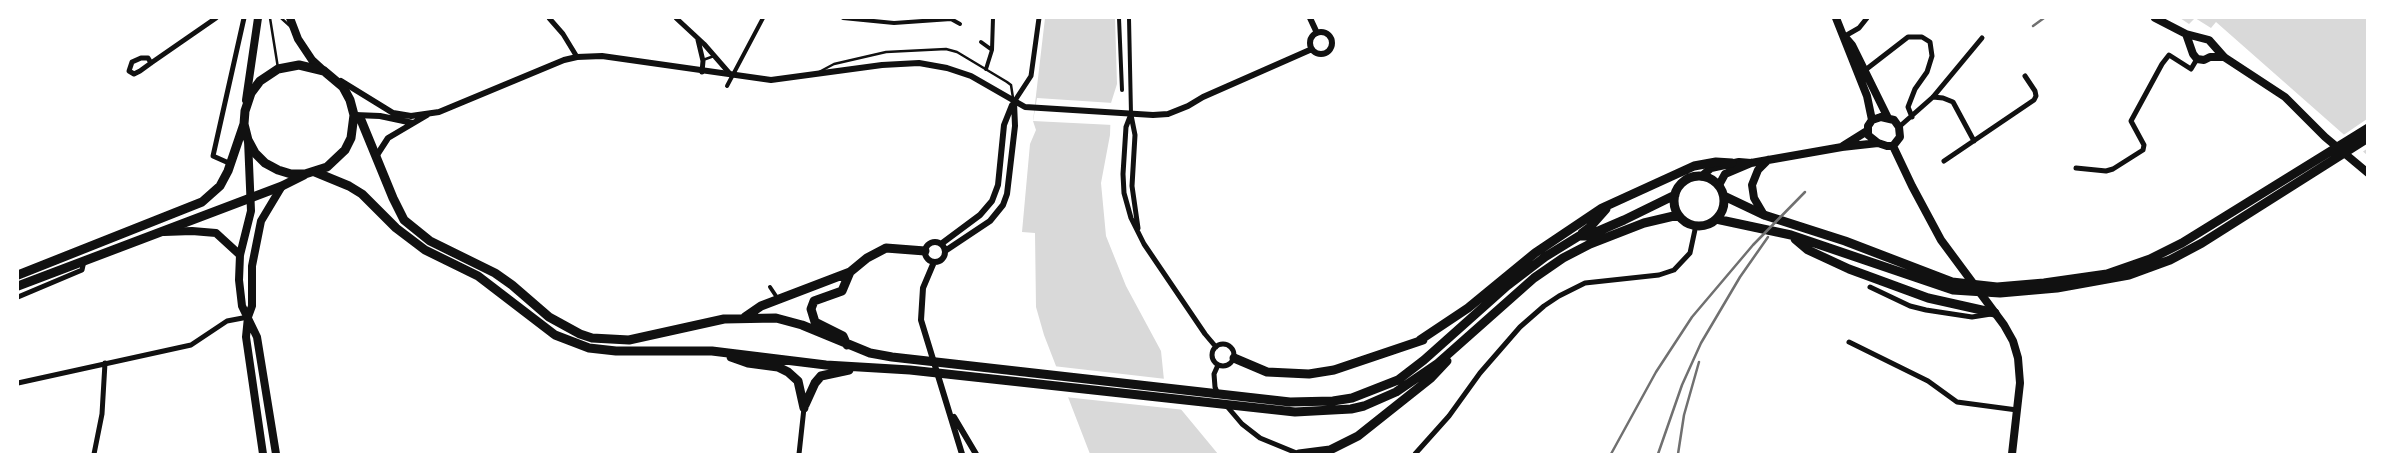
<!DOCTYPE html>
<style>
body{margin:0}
#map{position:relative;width:2385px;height:472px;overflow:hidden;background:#fff;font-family:Poppins,sans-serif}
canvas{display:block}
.frame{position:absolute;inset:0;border:19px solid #fff;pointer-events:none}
</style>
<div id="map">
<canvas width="2385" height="472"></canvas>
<div class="frame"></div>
</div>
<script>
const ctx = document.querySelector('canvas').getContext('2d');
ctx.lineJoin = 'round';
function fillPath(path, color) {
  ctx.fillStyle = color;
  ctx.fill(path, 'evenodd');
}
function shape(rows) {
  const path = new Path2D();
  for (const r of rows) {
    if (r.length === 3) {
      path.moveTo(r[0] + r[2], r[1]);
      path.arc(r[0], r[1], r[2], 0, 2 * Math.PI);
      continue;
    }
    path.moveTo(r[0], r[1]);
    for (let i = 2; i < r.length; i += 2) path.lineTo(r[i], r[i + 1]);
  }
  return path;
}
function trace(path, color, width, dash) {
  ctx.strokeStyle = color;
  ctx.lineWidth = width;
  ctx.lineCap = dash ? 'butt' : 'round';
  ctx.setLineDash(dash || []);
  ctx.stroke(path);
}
fillPath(shape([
 [1045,18,1115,18,1117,84,1111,103,1110,135,1101,183,1106,236,1126,286,1161,351,1165,390,1218,454,1090,454,1044,335,1036,307,1035,233,1022,232,1030,144,1036,130,1033,121],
 [2180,18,2367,18,2367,155,2216,22,2211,28,2195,18,2189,24]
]), '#d9d9d9');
fillPath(shape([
 [1037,98,1113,103,1113,125,1033,121],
 [2367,119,2368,148,2361,153,2342,136],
 [1053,366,1166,379,1167,389,1185,410,1065,397]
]), '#fff');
trace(shape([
 [270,18,278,68],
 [281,18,291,27],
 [703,60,714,56],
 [819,72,834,64,886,52,946,49,957,52,1007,82,1011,85,1013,98]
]), '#111', 2.5);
trace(shape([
 [843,18,894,23,951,19,960,24],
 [1119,18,1122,90],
 [1129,18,1131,114],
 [981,42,992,50],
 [986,69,992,50,993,18],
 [727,86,763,18],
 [770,287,778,299]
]), '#111', 4);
trace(shape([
 [549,18,563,34,577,57],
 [676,18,704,44,731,75],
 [1845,36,1859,28,1867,18],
 [698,40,703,61,702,72],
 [151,63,148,58,141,58,132,62,129,71,134,74,140,71,151,63,216,18],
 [1864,71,1908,37,1922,37,1930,42,1932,56,1927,72,1915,89,1908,107,1912,117],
 [1933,97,1943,98,1953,102,1974,141],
 [1014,102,1031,76,1039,18],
 [1131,114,1126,127,1123,174,1124,193,1131,218,1144,244,1205,334,1216,347],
 [1131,115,1135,135,1132,186,1138,228],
 [1899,127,1933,97,1982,38],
 [1944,161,2034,100,2036,96,2035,91,2025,76],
 [231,164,213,156,244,18],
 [2076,168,2106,171,2113,169,2143,150,2144,145,2131,121,2162,64,2169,55,2191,69,2197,59],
 [1870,287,1910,306,1926,310,1972,317,1991,314],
 [18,297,82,270,84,261],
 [1849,342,1928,381,1957,402,2017,410],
 [1223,355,11],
 [1218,365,1214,374,1215,387,1218,395],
 [18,383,191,345,227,321,248,317],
 [1225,404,1242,424,1260,438,1299,454],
 [94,454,102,414,105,363],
 [799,454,804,408],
 [1415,454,1449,416,1480,373,1520,327,1544,306,1559,296,1585,283,1659,275,1674,270,1690,253,1696,225]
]), '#111', 5);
trace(shape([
 [1310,18,1317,33],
 [1321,43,11],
 [341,81,393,113,411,116,439,112,564,60,577,57,602,56,771,80,882,65,919,63,947,68,971,76,1025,107,1153,115,1168,114,1188,106,1203,97,1312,49],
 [355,115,380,116,413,123],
 [377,155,388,138,427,115],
 [935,252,10],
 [941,244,980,215,992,201,998,185,1004,125,1012,105],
 [945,251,990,221,1003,205,1007,194,1015,126,1014,102],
 [934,262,923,288,921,320,962,454],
 [954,417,976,454]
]), '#111', 6);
trace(shape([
 [290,18,298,39,312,60,324,71],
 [1836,18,1867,96,1872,120],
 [2155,18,2186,34,2209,40,2224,57,2285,97,2325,137,2368,173],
 [2186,34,2193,54,2197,59,2204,60,2210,57,2224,57],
 [1846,38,1852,45,1888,118],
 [246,100,258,18],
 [1881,117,1894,120,1899,127,1900,137,1893,146,1887,146,1878,143,1868,135,1868,126,1872,120,1881,117],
 [248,140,251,211,240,255,239,280,242,306,257,337,276,454],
 [1843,146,1867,131],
 [1893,146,1912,186,1941,240,2004,325,2013,341,2018,358,2020,383,2012,454],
 [1702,176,1711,168,1739,162,1751,163,1842,147,1878,143],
 [1719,185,1725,174,1751,163],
 [1764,215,1754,198,1752,185,1758,170,1768,160],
 [164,232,192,231,216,233,240,255],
 [263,454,246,337,248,317,252,306,252,266,261,221,282,186]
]), '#111', 8);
trace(shape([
 [354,115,361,120,393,198,404,220,430,241,495,273,512,285,549,317,580,334,592,338,629,340,724,319,776,318,802,325,870,353,892,357,1290,402,1333,401,1352,398,1398,380,1424,360,1507,286,1545,257,1579,236,1587,236,1624,220,1675,195],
 [315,172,349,186,362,194,396,228,425,250,478,276,555,335,589,348,616,351,712,351,826,365,910,370,1295,412,1351,409,1364,406,1396,392,1437,364,1534,278,1563,258,1590,244,1644,223,1678,215],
 [1699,201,25],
 [1724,196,1764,215,1845,241,1952,282,1997,287,2044,283,2107,274,2150,259,2182,243,2368,128],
 [1716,219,1791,235,1953,290,2000,293,2057,288,2129,275,2170,260,2202,243,2368,138],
 [1582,233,1590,227,1606,209],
 [1795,239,1808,250,1849,269,1928,298,1995,313],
 [18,275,202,202,220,186,228,171,244,124,245,111,251,93,260,81,278,69,299,65,324,71,343,87,350,100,354,115,351,138,345,150,327,167,305,174,291,174,278,170,265,163,255,153,248,140,244,124],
 [18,286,282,186,304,175],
 [745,317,761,306,850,272,867,258,886,248,925,251],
 [1420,340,1468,308,1535,253,1602,208,1694,166,1716,162,1732,163],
 [847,345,843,336,815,322,811,309,814,301,842,291,850,272],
 [731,357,748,363,778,367,788,372,798,381,804,408],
 [1234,358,1267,372,1309,374,1334,370,1423,340],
 [805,405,815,383,821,376,849,370],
 [1299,454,1330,450,1358,436,1431,378,1447,361]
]), '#111', 9);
trace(shape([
 [2033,26,2044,18],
 [1611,454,1656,372,1692,317,1753,245,1805,192],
 [1658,454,1682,385,1701,343,1740,277,1768,237],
 [1678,454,1684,415,1699,362]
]), '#707070', 2.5);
</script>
